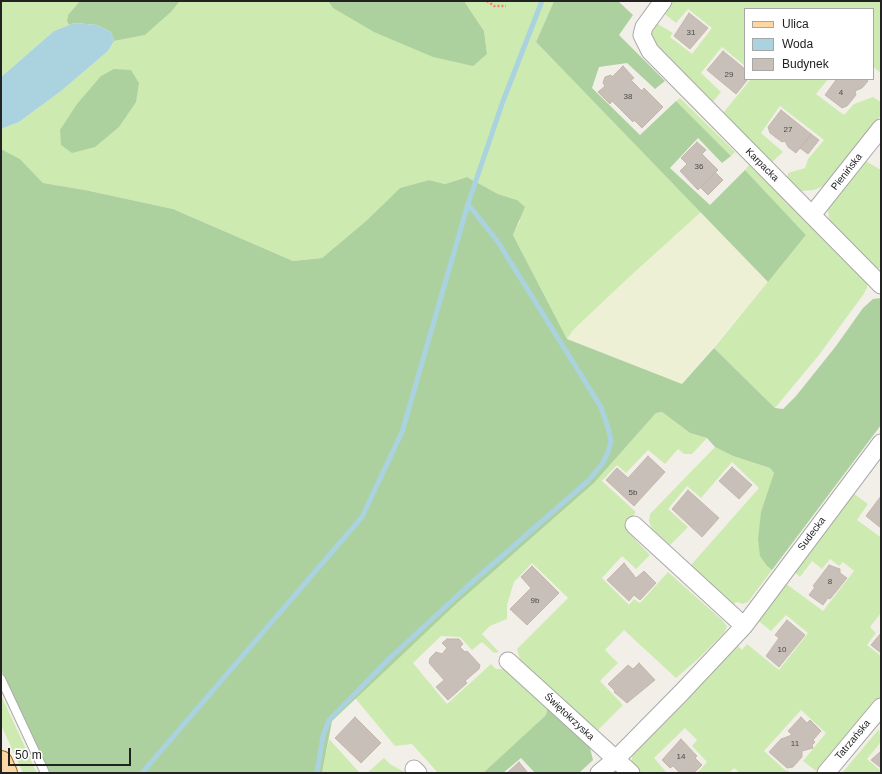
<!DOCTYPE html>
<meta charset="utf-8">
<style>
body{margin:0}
#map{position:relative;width:882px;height:774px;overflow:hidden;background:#f2efe9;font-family:Helvetica,sans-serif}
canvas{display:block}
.frame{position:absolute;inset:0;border:2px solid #222;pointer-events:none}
.legend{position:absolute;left:744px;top:8px;width:130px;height:72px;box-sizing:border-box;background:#fff;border:1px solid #a7a7a7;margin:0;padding:5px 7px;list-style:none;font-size:12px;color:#222}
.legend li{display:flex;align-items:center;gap:8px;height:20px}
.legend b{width:20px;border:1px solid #a7a7a7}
.scale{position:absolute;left:8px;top:748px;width:123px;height:18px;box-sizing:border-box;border:2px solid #222;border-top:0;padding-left:5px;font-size:12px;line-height:14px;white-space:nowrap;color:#222;-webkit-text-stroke:3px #fff;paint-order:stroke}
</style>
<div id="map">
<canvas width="882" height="774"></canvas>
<div class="frame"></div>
<ul class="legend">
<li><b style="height:5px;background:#fcd6a4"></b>Ulica</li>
<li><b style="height:11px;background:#aad3df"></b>Woda</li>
<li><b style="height:11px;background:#c7bfb8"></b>Budynek</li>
</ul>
<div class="scale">50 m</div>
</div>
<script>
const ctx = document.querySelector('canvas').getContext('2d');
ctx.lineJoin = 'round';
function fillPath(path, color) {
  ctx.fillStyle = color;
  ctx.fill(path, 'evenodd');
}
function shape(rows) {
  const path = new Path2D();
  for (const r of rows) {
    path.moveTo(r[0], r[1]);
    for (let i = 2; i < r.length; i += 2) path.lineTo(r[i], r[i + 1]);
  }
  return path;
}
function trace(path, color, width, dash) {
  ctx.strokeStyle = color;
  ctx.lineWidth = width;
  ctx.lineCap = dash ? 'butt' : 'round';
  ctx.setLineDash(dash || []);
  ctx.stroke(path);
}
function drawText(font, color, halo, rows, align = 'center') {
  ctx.font = font + ' Helvetica,sans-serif';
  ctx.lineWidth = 3;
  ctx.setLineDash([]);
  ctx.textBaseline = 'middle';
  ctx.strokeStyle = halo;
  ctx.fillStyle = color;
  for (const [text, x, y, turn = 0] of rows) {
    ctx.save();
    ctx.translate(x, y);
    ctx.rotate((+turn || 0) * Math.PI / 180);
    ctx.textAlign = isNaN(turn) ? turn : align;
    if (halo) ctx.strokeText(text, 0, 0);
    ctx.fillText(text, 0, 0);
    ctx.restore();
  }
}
fillPath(shape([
 [701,212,768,282,682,384,567,339,573,330,628,277]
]), '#eef0d5');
fillPath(shape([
 [1,1,80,1,68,15,67,21,69,25,54,31,1,77],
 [180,1,328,1,333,8,487,54,484,31,464,1,554,1,536,42,701,212,628,278,573,330,567,339,513,235,520,221,517,200,498,194,467,177,445,184,429,180,400,188,366,221,322,258,293,261,173,209,85,190,43,183,20,159,1,149,1,129,19,122,61,91,108,51,114,41,145,35,171,12],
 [671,1,881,1,881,73,873,67,873,9,745,9,745,66,722,47,701,73,721,92,711,104,661,55,652,37,652,30,656,23,673,33,670,37,692,54,712,28,688,9,676,23,662,12],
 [751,79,828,79,816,94,844,115,854,104,873,97,881,102,881,115,823,186,814,190,801,191,787,179,788,173,805,168,808,159,824,140,780,106,761,133,783,152,770,164,723,113],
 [680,98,735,152,731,156,676,101],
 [864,160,881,170,881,267,877,270,836,229,829,219,828,210,832,202],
 [749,165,867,280,867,288,863,295,819,355,775,408,714,348,806,235,745,170],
 [662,412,690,433,707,438,692,454,684,454,678,449,665,464,648,450,626,473,617,465,602,481,636,512,627,523,626,530,650,555,636,569,622,556,602,578,629,605,634,599,640,603,668,572,722,620,727,626,724,633,698,659,676,678,624,630,605,650,618,663,600,681,623,705,596,732,521,663,517,649,568,598,532,563,514,582,507,605,507,619,490,626,482,634,499,652,494,653,482,642,472,650,460,637,441,636,413,663,447,704,491,664,496,669,504,669,517,676,548,706,546,715,483,773,438,773,412,744,395,746,355,698,453,607,594,483,656,413],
 [715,447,733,456,770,468,774,473,770,487,767,566,772,570,748,602,743,604,737,602,732,605,691,565,759,488,732,462,701,498,687,486,668,509,688,527,670,545,652,529,649,521,650,514],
 [853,493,868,504,857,520,879,536,881,535,881,613,870,627,876,633,867,645,881,656,881,696,816,771,803,761,826,733,801,710,764,751,785,770,793,773,740,773,734,768,729,773,697,773,707,762,692,746,697,740,685,728,654,758,667,773,639,773,632,763,632,756,636,748,737,645,742,650,747,644,779,670,808,633,786,615,771,631,756,619,785,583,823,611,854,571,843,562,839,566,830,559,822,569,812,561,800,577,793,571],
 [1,695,37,773,23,773,1,725],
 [879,729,881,742,867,759,881,771,881,773,842,773],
 [329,739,360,773,322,773],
 [384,758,390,764,406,773,367,773]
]), '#cdebb0');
fillPath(shape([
 [80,1,180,1,171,12,145,35,114,41,111,32,97,25,74,23,69,25,67,21,68,15],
 [328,1,464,1,484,31,487,54,473,66,433,57,374,32,333,8],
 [554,1,618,1,633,15,619,35,665,81,655,89,627,63,599,67,592,88,640,135,676,101,731,156,722,163,698,138,670,168,710,205,745,170,806,235,768,282,536,42],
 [114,69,131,70,139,83,136,102,119,127,95,147,72,153,61,145,60,130,77,104,101,76],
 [1,149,20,159,43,183,85,190,173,209,293,261,322,258,366,221,400,188,429,180,445,184,467,177,498,194,517,200,525,207,513,235,567,339,682,384,714,348,775,408,783,409,796,396,836,346,863,308,873,299,881,298,881,425,772,570,767,566,760,556,758,539,761,512,774,473,770,468,733,456,715,447,707,438,690,433,662,412,656,413,594,483,453,607,332,721,322,773,48,773,1,670],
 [548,706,589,744,593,760,579,773,535,773,521,758,503,773,483,773,546,715]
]), '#add19e');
fillPath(shape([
 [74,23,97,25,111,32,114,41,108,51,61,91,19,122,1,129,1,77,54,31]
]), '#aad3df');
trace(shape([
 [142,773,362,517,402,432,468,204,503,101,542,1],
 [317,773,323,736,329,720,391,657,470,584,588,481,603,463,608,452,611,442,609,431,601,407,498,242,468,204]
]), '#aad3df', 5);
const building = shape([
 [689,13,708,28,690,49,674,36,689,13],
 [723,51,745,69,745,79,748,79,736,94,707,70,723,51],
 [623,66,634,78,631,80,642,91,644,88,663,107,642,128,634,120,633,122,612,101,610,104,598,92,605,86,603,83,605,77,611,75,612,77,623,66],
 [840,79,866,79,868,81,862,88,855,91,856,95,847,106,842,108,825,95,836,80,840,79],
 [781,110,811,134,796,153,788,147,785,141,782,142,770,133,768,127,781,110],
 [811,134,819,140,808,154,800,148,811,134],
 [697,142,706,150,702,154,718,170,698,190,680,171,687,164,681,158,697,142],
 [715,172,723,180,708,195,701,188,715,172],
 [648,456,665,472,634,506,606,480,617,468,628,478,648,456],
 [732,467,752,485,739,499,719,481,732,467],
 [688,490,719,518,702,537,672,509,688,490],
 [881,496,881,528,866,516,881,496],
 [624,563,636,578,644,571,656,583,640,600,634,595,629,601,607,580,624,563],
 [829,565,840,569,840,573,847,578,830,599,828,598,823,605,809,595,815,587,813,586,829,565],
 [532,566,559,593,527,625,510,609,531,588,521,577,532,566],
 [787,620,805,635,779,667,766,656,779,638,775,635,787,620],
 [881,633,881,653,871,645,881,633],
 [447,639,459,639,463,644,460,647,465,652,467,651,480,665,479,669,465,681,467,683,448,700,436,687,444,680,429,663,430,658,436,652,442,654,447,648,442,643,447,639],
 [639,663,655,680,627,703,614,692,615,691,608,684,628,665,633,669,639,663],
 [355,717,381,743,361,763,335,738,355,717],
 [801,717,807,723,810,720,821,731,813,740,815,742,812,745,813,748,802,751,802,757,793,767,787,768,769,752,781,739,792,735,788,731,801,717],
 [681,739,697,756,695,758,702,765,694,773,680,773,673,766,670,768,662,760,681,739],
 [881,751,881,768,871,760,881,751],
 [519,762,528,773,507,773,519,762]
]);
fillPath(building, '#c7bfb8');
trace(building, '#c4b6ab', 1);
const lane = shape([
 [1,679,45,773]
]);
const street = shape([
 [663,1,644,27,642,35,650,51,881,285],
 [812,215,881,128],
 [634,525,744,626],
 [508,661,631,773],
 [414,769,418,773],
 [599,773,616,759,682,692,744,626,881,443],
 [826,773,881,707]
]);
const primary = shape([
 [1,762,6,773]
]);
trace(lane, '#a9a9a9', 10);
trace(street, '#a9a9a9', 19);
trace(primary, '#a06b00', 24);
trace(shape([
 [487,1,494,6,506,6]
]), '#fa8072', 2.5, [2, 2]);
trace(lane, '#fff', 8);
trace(street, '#fff', 17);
trace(primary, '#fcd6a4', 22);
drawText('8px', '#4b4948', null, [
 ["31",691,33],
 ["29",729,75],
 ["4",841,93],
 ["38",628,97],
 ["27",788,130],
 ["36",699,167],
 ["5b",633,493],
 ["8",830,582],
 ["9b",535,601],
 ["10",782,650],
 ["11",795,744],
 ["14",681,757]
]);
drawText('10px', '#222', '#fff', [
 ["Karpacka",762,165,45],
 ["Pienińska",847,172,-52],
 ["Sudecka",812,534,-53],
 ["Świętokrzyska",569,717,43],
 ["Tatrzańska",853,740,-50]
]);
</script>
